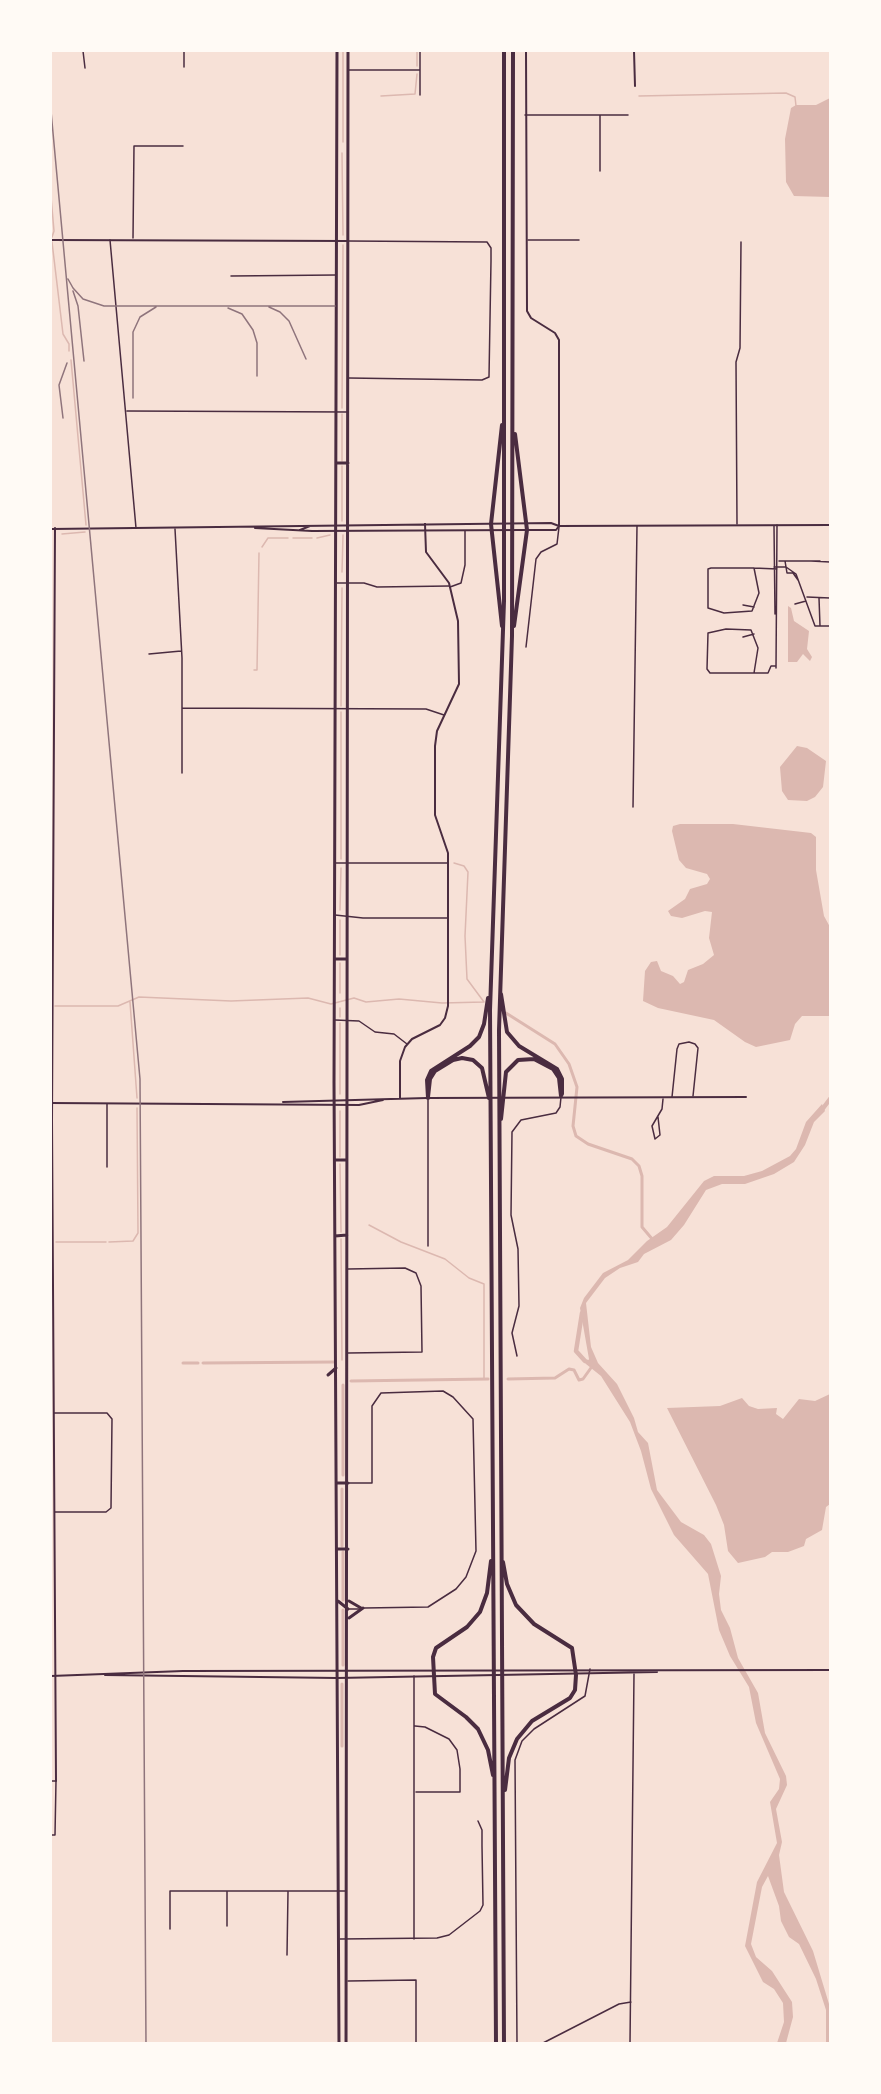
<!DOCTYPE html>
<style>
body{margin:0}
#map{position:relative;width:881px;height:2094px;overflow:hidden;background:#f7e1d7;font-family:Spectral,serif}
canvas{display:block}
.frame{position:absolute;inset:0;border:52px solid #fffaf5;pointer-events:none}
</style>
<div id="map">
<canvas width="881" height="2094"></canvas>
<div class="frame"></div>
</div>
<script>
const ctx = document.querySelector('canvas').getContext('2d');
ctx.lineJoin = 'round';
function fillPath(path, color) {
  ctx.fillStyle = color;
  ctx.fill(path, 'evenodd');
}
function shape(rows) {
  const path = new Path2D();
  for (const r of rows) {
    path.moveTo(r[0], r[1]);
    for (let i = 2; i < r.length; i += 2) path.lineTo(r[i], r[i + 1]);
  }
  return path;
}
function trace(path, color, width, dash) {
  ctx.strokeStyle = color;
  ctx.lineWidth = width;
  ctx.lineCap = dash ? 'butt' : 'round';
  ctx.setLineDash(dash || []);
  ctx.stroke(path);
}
fillPath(shape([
 [830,98,830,197,794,196,786,182,785,139,791,108,796,105,816,105],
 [788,606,791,608,794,621,809,631,807,649,812,657,810,661,803,654,797,662,788,662],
 [797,746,807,748,826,761,823,787,815,797,807,801,788,800,782,791,780,767],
 [680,824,733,824,811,833,816,837,816,870,824,916,830,927,830,1016,802,1016,795,1024,790,1040,756,1047,745,1042,714,1020,658,1008,643,1001,645,971,651,962,657,961,661,971,673,976,680,984,684,982,688,970,703,964,714,955,709,938,712,912,705,911,682,918,671,916,668,911,685,899,690,889,707,884,710,879,707,874,686,868,679,860,672,831,673,826],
 [822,1104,825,1111,814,1122,805,1145,794,1162,774,1174,745,1184,722,1184,706,1190,684,1225,671,1240,644,1254,638,1262,620,1268,605,1278,586,1303,591,1347,598,1363,617,1384,634,1418,638,1432,648,1443,657,1490,681,1522,704,1535,711,1544,721,1576,719,1594,721,1610,730,1628,738,1658,758,1693,765,1733,786,1776,787,1785,776,1809,782,1842,779,1855,784,1892,813,1951,829,2004,830,2043,826,2043,826,2010,816,1979,799,1944,789,1937,781,1921,779,1906,768,1876,762,1887,751,1944,756,1957,772,1971,792,2002,793,2017,786,2043,777,2043,784,2022,783,2003,774,1989,763,1982,745,1946,757,1882,777,1843,770,1802,779,1789,780,1779,756,1723,749,1687,730,1656,719,1630,708,1574,674,1535,651,1489,641,1451,630,1422,601,1376,586,1364,589,1359,580,1308,584,1298,603,1273,628,1260,647,1241,667,1227,704,1181,714,1176,744,1176,762,1171,790,1156,796,1149,806,1122],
 [830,1394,830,1504,826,1507,822,1530,806,1539,804,1546,788,1552,772,1552,765,1557,738,1563,728,1551,724,1525,716,1505,667,1408,720,1406,742,1398,749,1406,758,1409,777,1408,776,1414,783,1419,799,1399,815,1401]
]), '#dcb8b0');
trace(shape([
 [417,66,417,51],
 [381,96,415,94,417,74],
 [639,96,786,93,795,97,796,106],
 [343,142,343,51],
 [342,153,343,235],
 [51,197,54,231,52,237],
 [52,242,63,334,69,344,69,351],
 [71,360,86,525],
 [342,408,343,245],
 [342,461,342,414],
 [342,521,342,466],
 [62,534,85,532],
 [293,538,312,538],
 [317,538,330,535],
 [262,547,268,538,288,538],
 [51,554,51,556],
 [342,572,343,535],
 [254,670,257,670,259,553],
 [341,706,342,588],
 [341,859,341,712],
 [340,910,341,868],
 [340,955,340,920],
 [340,993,340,963],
 [130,1002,137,1098],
 [55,1006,118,1006,139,997,231,1001,308,998,331,1004,354,998,366,1002,399,999,442,1003,484,1002,467,979,465,936,468,872,464,866,454,863],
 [340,1017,340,1008],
 [340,1094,340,1023],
 [340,1111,340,1157],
 [340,1164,341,1232],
 [369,1225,401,1242,445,1259,469,1278,484,1284,484,1379],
 [341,1239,342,1360],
 [56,1242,106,1242],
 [109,1242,133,1241,138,1233,137,1108]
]), '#dcb8b0', 1.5);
trace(shape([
 [506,1013,555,1044,569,1064,577,1087,573,1126,576,1136,588,1144,632,1159,639,1166,642,1176,642,1227,653,1240],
 [183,1363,198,1363],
 [203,1363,334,1362],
 [508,1379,555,1378,569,1369,574,1370,579,1380,583,1379,593,1365],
 [351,1381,488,1379],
 [343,1475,343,1385],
 [342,1489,342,1546],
 [343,1552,343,1600],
 [343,1610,343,1665],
 [342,1684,342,1746]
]), '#dcb8b0', 3);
trace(shape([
 [821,1111,830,1099],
 [582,1313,576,1351,585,1361,592,1364]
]), '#dcb8b0', 4.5);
trace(shape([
 [83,51,85,68],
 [184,51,184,67],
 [420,51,420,95],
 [349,70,420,70],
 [525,115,628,115],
 [600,115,600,171],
 [133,238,134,146,183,146],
 [110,240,136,528],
 [528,240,579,240],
 [348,241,487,242,491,248,491,261,489,377,482,380,349,378],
 [231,276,336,275],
 [127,411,347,412],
 [737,524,736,362,740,348,741,242],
 [774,526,775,614],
 [175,529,182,658,182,773],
 [779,561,820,561],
 [785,561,787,573,793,573,798,580],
 [811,561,830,562],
 [774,567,786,567,796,574,815,626,830,626],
 [754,568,759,593,752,611,724,613,708,608,708,569,711,568,754,568,777,569],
 [337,583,364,583,377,587,449,586],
 [450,587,461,583,465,565,465,531],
 [807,597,830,598],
 [819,598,820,626],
 [795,604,806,601],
 [743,605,754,607],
 [743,637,754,634],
 [526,647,536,559,541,552,557,544,559,527],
 [149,654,181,651],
 [776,668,777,525],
 [754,673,758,648,751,630,726,629,708,633,707,669,710,673,768,673,771,666,776,666],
 [182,708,426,709,444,715],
 [633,807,637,526],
 [336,863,448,863],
 [335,915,363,918,447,918],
 [335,1020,359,1021,375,1032,394,1034,407,1044],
 [672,1097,677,1049,679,1044,689,1042,695,1044,698,1048,693,1096],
 [428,1100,428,1246],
 [107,1104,107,1167],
 [658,1117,660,1135,655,1139,652,1126,662,1109,663,1099],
 [348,1269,405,1268,416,1273,421,1286,422,1352,348,1353],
 [517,1356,512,1333,519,1306,518,1249,511,1215,512,1132,521,1120,556,1113,560,1107,561,1097],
 [54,1413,107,1413,112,1419,111,1508,106,1512,55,1512],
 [349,1483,372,1483,372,1406,381,1393,443,1391,453,1397,473,1419,476,1551,466,1577,456,1589,428,1607,364,1608],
 [349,1609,359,1609],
 [414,1676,414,1939],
 [415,1726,425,1727,449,1739,457,1750,460,1769,460,1792,416,1792],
 [51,1781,56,1781,55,1835,51,1835],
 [227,1926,227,1892],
 [170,1929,170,1891,345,1891],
 [340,1939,437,1938,449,1935,480,1911,483,1905,482,1846,482,1830,478,1821],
 [287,1955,288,1892],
 [348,1981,416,1980,416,2043],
 [517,2043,515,1760,522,1741,534,1729,585,1696,590,1669],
 [543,2043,619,2004,631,2002],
 [630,2043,634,1674]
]), '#4a2c40', 1.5);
trace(shape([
 [526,51,527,311,531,318,555,333,559,340,559,526],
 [634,51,635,86],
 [51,240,348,241],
 [55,528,52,1120,56,1781],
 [428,1098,746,1097]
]), '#4a2c40', 2);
trace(shape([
 [255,528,312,531,522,530,556,530,559,526,830,525],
 [51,529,551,523,559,526],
 [300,530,310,526],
 [400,1098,400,1061,405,1047,412,1039,440,1025,445,1018,448,1006,448,853,435,815,435,746,437,731,459,684,458,621,449,583,426,552,425,524],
 [283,1102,427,1098],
 [51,1103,359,1105,383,1100],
 [105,1675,337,1678,657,1672],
 [51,1676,183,1671,830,1670]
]), '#4a2c40', 2);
trace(shape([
 [337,51,334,1081,339,2043],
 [337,463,348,463],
 [335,959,346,959],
 [335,1160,346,1160],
 [335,1236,347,1235],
 [328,1375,336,1368],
 [337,1483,348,1483],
 [337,1549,348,1549],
 [338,1601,348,1609],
 [349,1601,361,1608],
 [349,1618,363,1608],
 [346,2043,348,51]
]), '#4a2c40', 3);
trace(shape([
 [502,626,491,524,502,425],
 [514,626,527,530,515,434],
 [501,994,507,1032,519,1046,557,1069,562,1079,562,1094],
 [428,1097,430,1079,435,1071,453,1060,462,1058,473,1060,482,1068,489,1098],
 [428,1098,427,1080,431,1071,470,1046,479,1037,484,1024,488,998],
 [501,1119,506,1072,518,1060,534,1059,553,1069,559,1078,561,1096],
 [491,1561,487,1593,480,1612,467,1627,436,1648,433,1657,435,1694,466,1717,478,1729,488,1750,493,1775],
 [503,1562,507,1584,516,1605,534,1624,572,1648,576,1675,575,1690,570,1698,532,1721,517,1739,509,1758,505,1790],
 [496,2043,490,1010,504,601,504,51],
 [504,2043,499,1030,512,636,513,51]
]), '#4a2c40', 4);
trace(shape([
 [51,111,140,1079,146,2043],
 [68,279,73,288,83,299,104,306,335,306],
 [73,291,78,306,84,361],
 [269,307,280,312,289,321,306,359],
 [228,308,242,314,253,330,257,343,257,376],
 [133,398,133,332,140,317,156,307],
 [63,418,59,385,67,363]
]), '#8f747c', 1.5);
</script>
